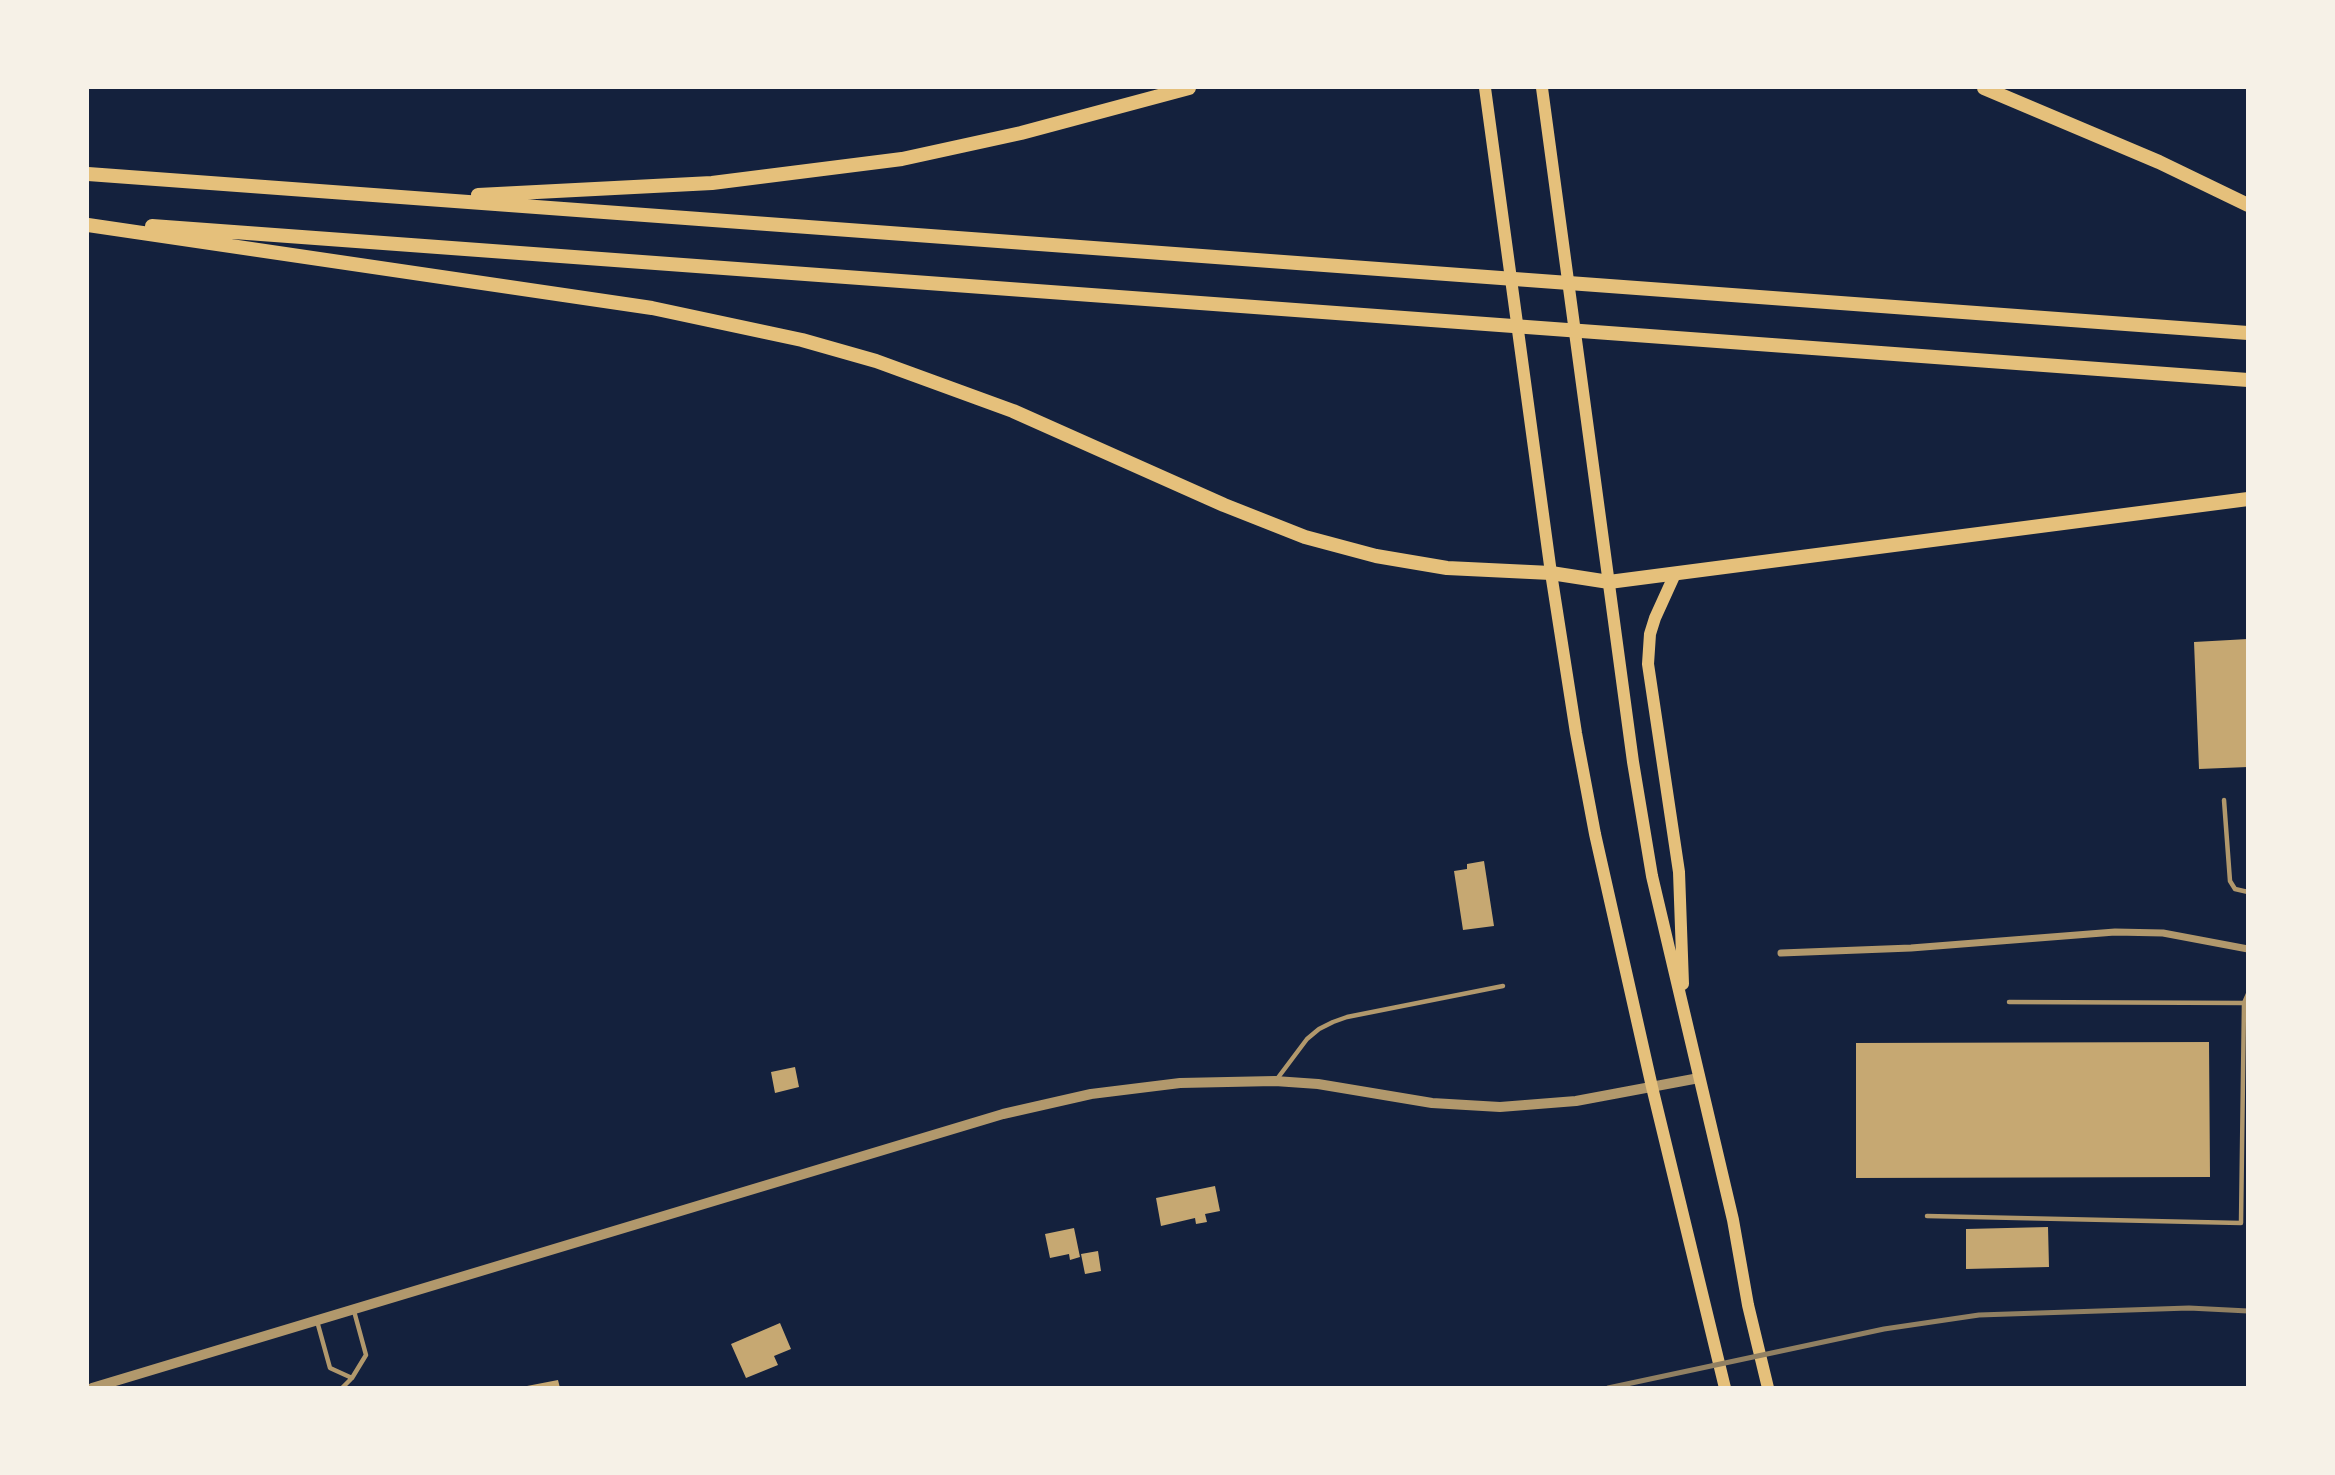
<!DOCTYPE html>
<style>
body{margin:0}
#map{position:relative;width:2335px;height:1475px;overflow:hidden;background:#14213d;font-family:"IBM Plex Serif",serif}
canvas{display:block}
.frame{position:absolute;inset:0;border:89px solid #f6f1e7;pointer-events:none}
</style>
<div id="map">
<canvas width="2335" height="1475"></canvas>
<div class="frame"></div>
</div>
<script>
const ctx = document.querySelector('canvas').getContext('2d');
ctx.lineJoin = 'round';
function fillPath(path, color) {
  ctx.fillStyle = color;
  ctx.fill(path, 'evenodd');
}
function shape(rows) {
  const path = new Path2D();
  for (const r of rows) {
    path.moveTo(r[0], r[1]);
    for (let i = 2; i < r.length; i += 2) path.lineTo(r[i], r[i + 1]);
  }
  return path;
}
function trace(path, color, width, dash) {
  ctx.strokeStyle = color;
  ctx.lineWidth = width;
  ctx.lineCap = dash ? 'butt' : 'round';
  ctx.setLineDash(dash || []);
  ctx.stroke(path);
}
fillPath(shape([
 [2248,639,2248,767,2199,769,2194,642],
 [1484,861,1494,926,1463,930,1454,871,1467,869,1467,864],
 [2209,1042,2210,1177,1856,1178,1856,1043],
 [795,1067,799,1087,775,1093,771,1072],
 [1215,1186,1220,1211,1205,1214,1207,1222,1196,1224,1195,1218,1161,1226,1156,1198],
 [2048,1227,2049,1267,1966,1269,1966,1229],
 [1074,1228,1080,1257,1070,1260,1069,1254,1050,1258,1045,1234],
 [1098,1251,1101,1271,1085,1274,1081,1254],
 [780,1323,791,1349,774,1356,778,1365,746,1378,731,1344],
 [558,1380,560,1388,527,1388,527,1386]
]), '#c6a872');
trace(shape([
 [2224,800,2230,881,2235,889,2248,892],
 [2009,1002,2244,1003],
 [1277,1079,1307,1039,1319,1029,1333,1022,1347,1017,1503,986],
 [1927,1216,2241,1223,2244,1003,2248,994],
 [317,1321,330,1368,352,1378],
 [342,1388,352,1378,366,1355,354,1311]
]), '#b1986c', 4.5);
trace(shape([
 [1781,953,1911,948,2115,932,2163,933,2248,949]
]), '#b1986c', 7);
trace(shape([
 [92,1388,1003,1114,1091,1094,1180,1083,1275,1081,1318,1084,1432,1103,1500,1107,1576,1101,1699,1078]
]), '#b1986c', 10);
trace(shape([
 [1485,88,1551,573,1576,733,1595,834,1652,1087,1725,1388],
 [1542,88,1633,762,1652,876,1733,1220,1748,1305,1768,1388],
 [1675,574,1655,618,1650,634,1648,664,1679,872,1683,984]
]), '#e5c07b', 12);
trace(shape([
 [1984,88,2159,162,2248,205],
 [88,174,2248,333],
 [478,195,712,183,902,159,1021,133,1189,88],
 [88,225,652,308,802,340,876,361,1013,411,1224,505,1305,537,1376,556,1447,568,1551,573,1609,582,2248,499],
 [152,226,2248,380]
]), '#e5c07b', 14);
trace(shape([
 [1608,1388,1884,1329,1979,1315,2189,1308,2248,1311]
]), '#918062', 5);
</script>
